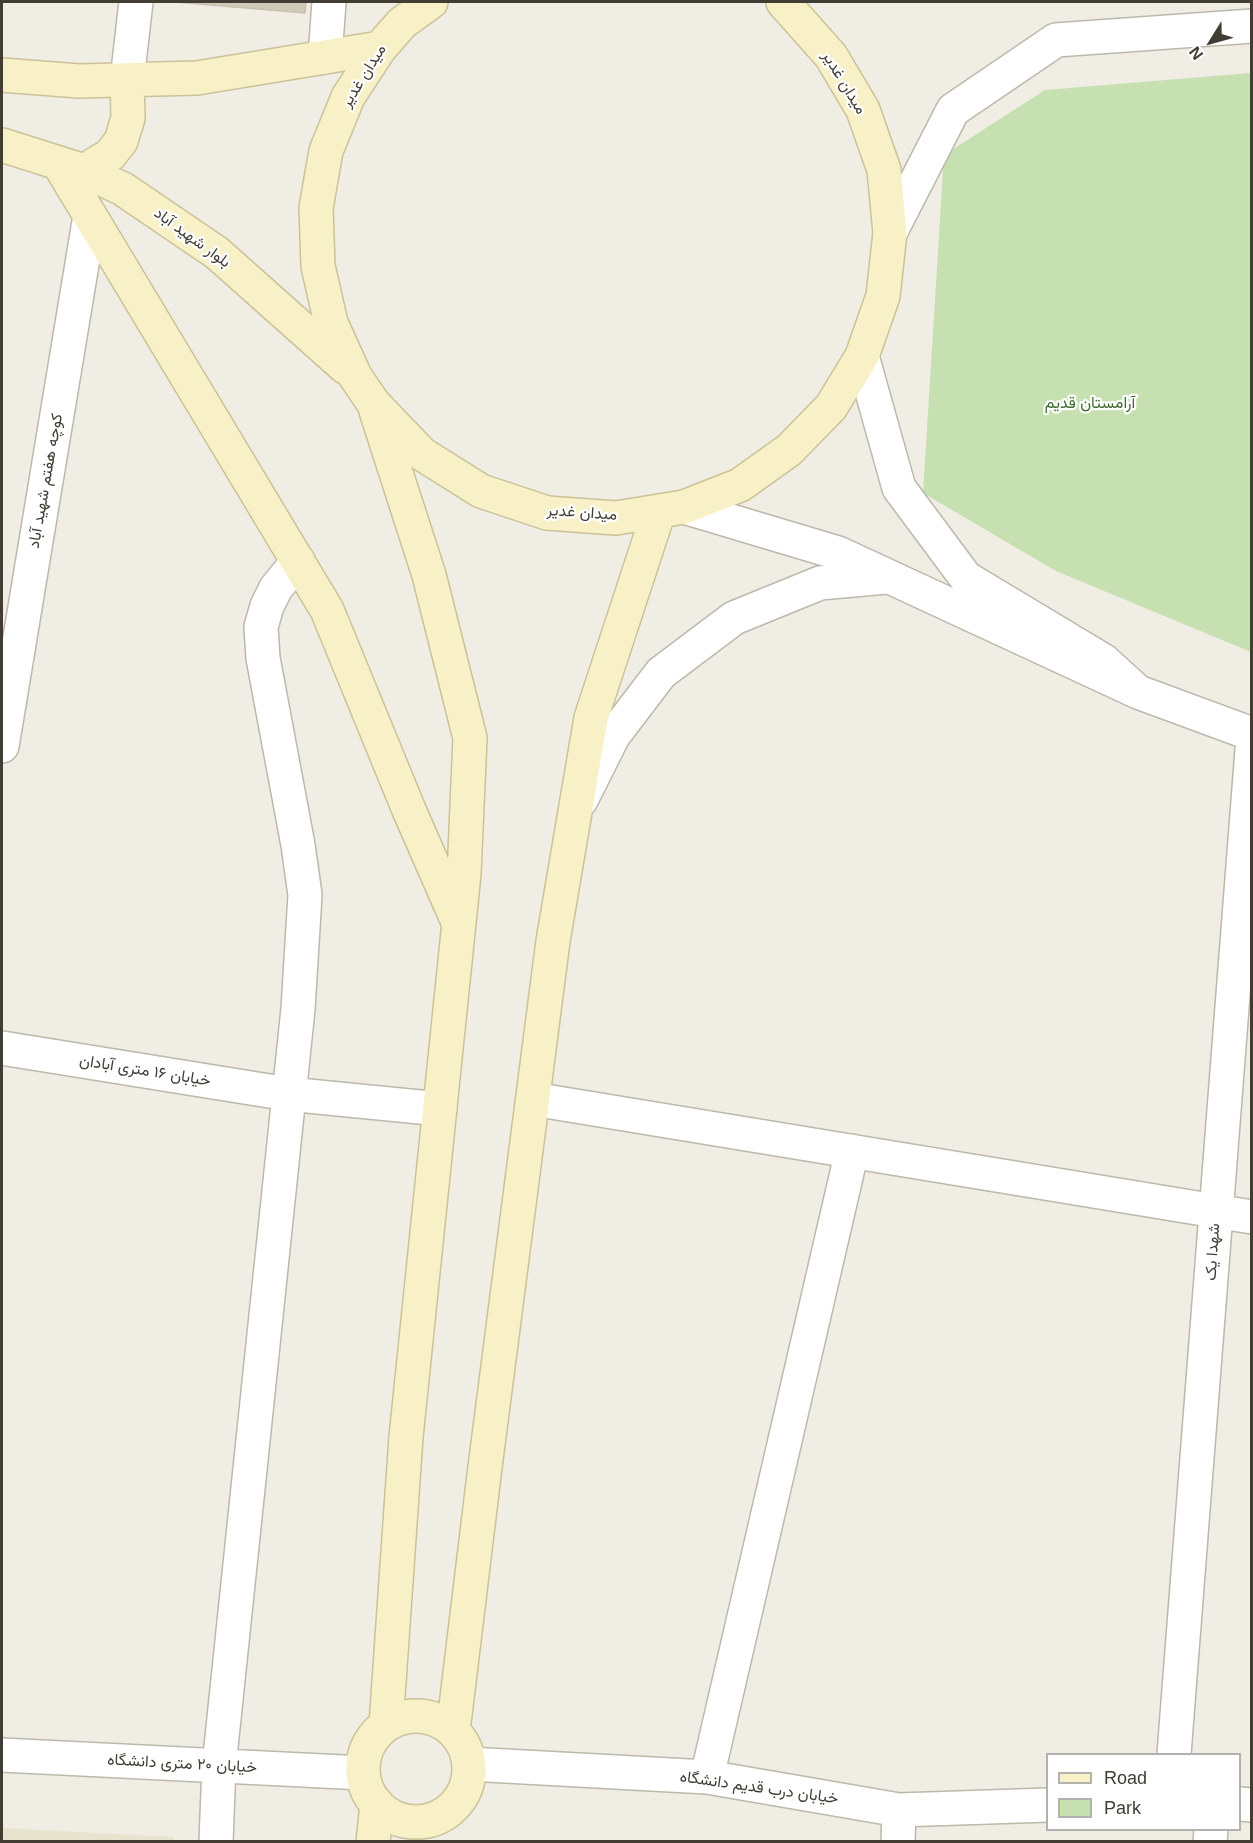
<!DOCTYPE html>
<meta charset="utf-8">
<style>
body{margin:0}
#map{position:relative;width:1253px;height:1843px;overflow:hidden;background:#f0ede4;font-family:Arial,sans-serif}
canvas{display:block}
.frame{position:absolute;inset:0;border:3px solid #413d35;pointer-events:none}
.legend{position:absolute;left:1046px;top:1753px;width:195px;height:78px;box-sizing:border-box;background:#fff;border:2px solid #b3b1ae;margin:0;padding:8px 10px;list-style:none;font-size:18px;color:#413d35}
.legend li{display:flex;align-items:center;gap:12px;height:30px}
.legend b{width:30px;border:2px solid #b3b1ae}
.north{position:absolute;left:1181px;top:12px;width:60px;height:60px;-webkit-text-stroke:4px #fff;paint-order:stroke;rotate:233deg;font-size:16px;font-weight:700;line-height:24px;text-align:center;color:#413d35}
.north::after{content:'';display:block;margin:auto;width:21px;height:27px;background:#413d35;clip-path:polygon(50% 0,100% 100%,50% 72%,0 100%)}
</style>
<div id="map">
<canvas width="1253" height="1843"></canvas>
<div class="frame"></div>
<ul class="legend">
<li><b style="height:8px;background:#f8f0c6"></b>Road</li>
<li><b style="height:16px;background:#c6e0b1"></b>Park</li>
</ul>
<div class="north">N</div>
</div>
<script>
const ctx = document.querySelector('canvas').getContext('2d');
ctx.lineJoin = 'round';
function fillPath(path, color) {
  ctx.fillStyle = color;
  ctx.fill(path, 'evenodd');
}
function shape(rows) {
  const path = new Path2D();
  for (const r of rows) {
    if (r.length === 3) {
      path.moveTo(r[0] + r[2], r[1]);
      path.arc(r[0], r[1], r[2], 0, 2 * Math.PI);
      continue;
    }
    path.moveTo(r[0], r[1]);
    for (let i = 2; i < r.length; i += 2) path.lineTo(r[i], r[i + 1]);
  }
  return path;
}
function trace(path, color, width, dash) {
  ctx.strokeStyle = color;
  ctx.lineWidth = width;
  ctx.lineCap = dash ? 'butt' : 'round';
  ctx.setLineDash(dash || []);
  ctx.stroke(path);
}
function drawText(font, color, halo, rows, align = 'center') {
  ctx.font = font + ' Arial,Vazirmatn,sans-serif';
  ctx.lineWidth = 4.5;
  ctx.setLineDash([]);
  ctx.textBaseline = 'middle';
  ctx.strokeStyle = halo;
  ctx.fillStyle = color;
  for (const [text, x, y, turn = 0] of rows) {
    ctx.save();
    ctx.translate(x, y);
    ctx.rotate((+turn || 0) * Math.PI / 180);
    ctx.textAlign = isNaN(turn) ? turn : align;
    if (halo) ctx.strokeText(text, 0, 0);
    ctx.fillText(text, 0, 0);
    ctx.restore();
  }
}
fillPath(shape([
 [2,1828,174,1837,174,1841,2,1841]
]), '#e8e3cf');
fillPath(shape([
 [1251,73,1251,652,1056,571,923,493,944,155,1045,90]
]), '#c6e0b1');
const building = shape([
 [175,2,306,2,305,13,175,2]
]);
fillPath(building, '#d0cabb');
trace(building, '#cac2af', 1.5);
const minor = shape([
 [325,57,329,2],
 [127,80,136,2],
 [684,507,838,553,1138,692,1104,661,966,578,899,488,862,356],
 [1138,692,1252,734],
 [2,746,90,216],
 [581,800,613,736,661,673,734,618,820,583,886,577],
 [2,1048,288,1094,440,1109],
 [533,1099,1252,1217],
 [1174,1754,1252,750],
 [2,1755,363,1773],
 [469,1764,707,1777,899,1810,1048,1805],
 [707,1777,852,1151],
 [1240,1804,1252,1805],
 [216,1842,219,1766,298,1009,305,895,298,845,263,658,261,627,267,606,276,588,298,561],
 [898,1842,899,1810],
 [1210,1842,1211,1830]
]);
const tertiary = shape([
 [890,233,953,110,1056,40,1252,26]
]);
const secondary = shape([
 [431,2,402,23,380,48,348,97,326,151,316,208,318,266,331,323,355,376,374,404,422,454,481,491,547,513,616,518,684,507,740,485,789,450,831,407,862,356,883,296,890,233,884,170,863,110,831,56,783,2],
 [2,75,79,81,197,78,380,48],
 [2,145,84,171,123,189,217,253,345,367],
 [59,164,327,610,409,810,458,922],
 [84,171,110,155,121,141,128,118,127,80],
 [376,411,429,575,470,738,464,874,406,1437,386,1725],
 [416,1769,53],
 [453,1731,485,1467,553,941,591,718,659,511],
 [373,1842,377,1804]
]);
trace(minor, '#bdb8ab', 36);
trace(tertiary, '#bdb8ab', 36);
trace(secondary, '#cbc298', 36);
trace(minor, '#fff', 33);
trace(tertiary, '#fff', 33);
trace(secondary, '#f8f0c6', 33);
drawText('16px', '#413d35', '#fff', [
 ["میدان غدیر",364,76,-58],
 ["میدان غدیر",844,83,59],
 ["بلوار شهید آباد",192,238,36],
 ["کوچه هفتم شهید آباد",46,481,-80],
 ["میدان غدیر",582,513,4],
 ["خیابان ۱۶ متری آبادان",145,1071,9],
 ["شهدا یک",1213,1252,-86],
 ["خیابان ۲۰ متری دانشگاه",182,1764,3],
 ["خیابان درب قدیم دانشگاه",759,1788,8]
]);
drawText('16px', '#416c2f', '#fff', [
 ["آرامستان قدیم",1090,404]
]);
</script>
